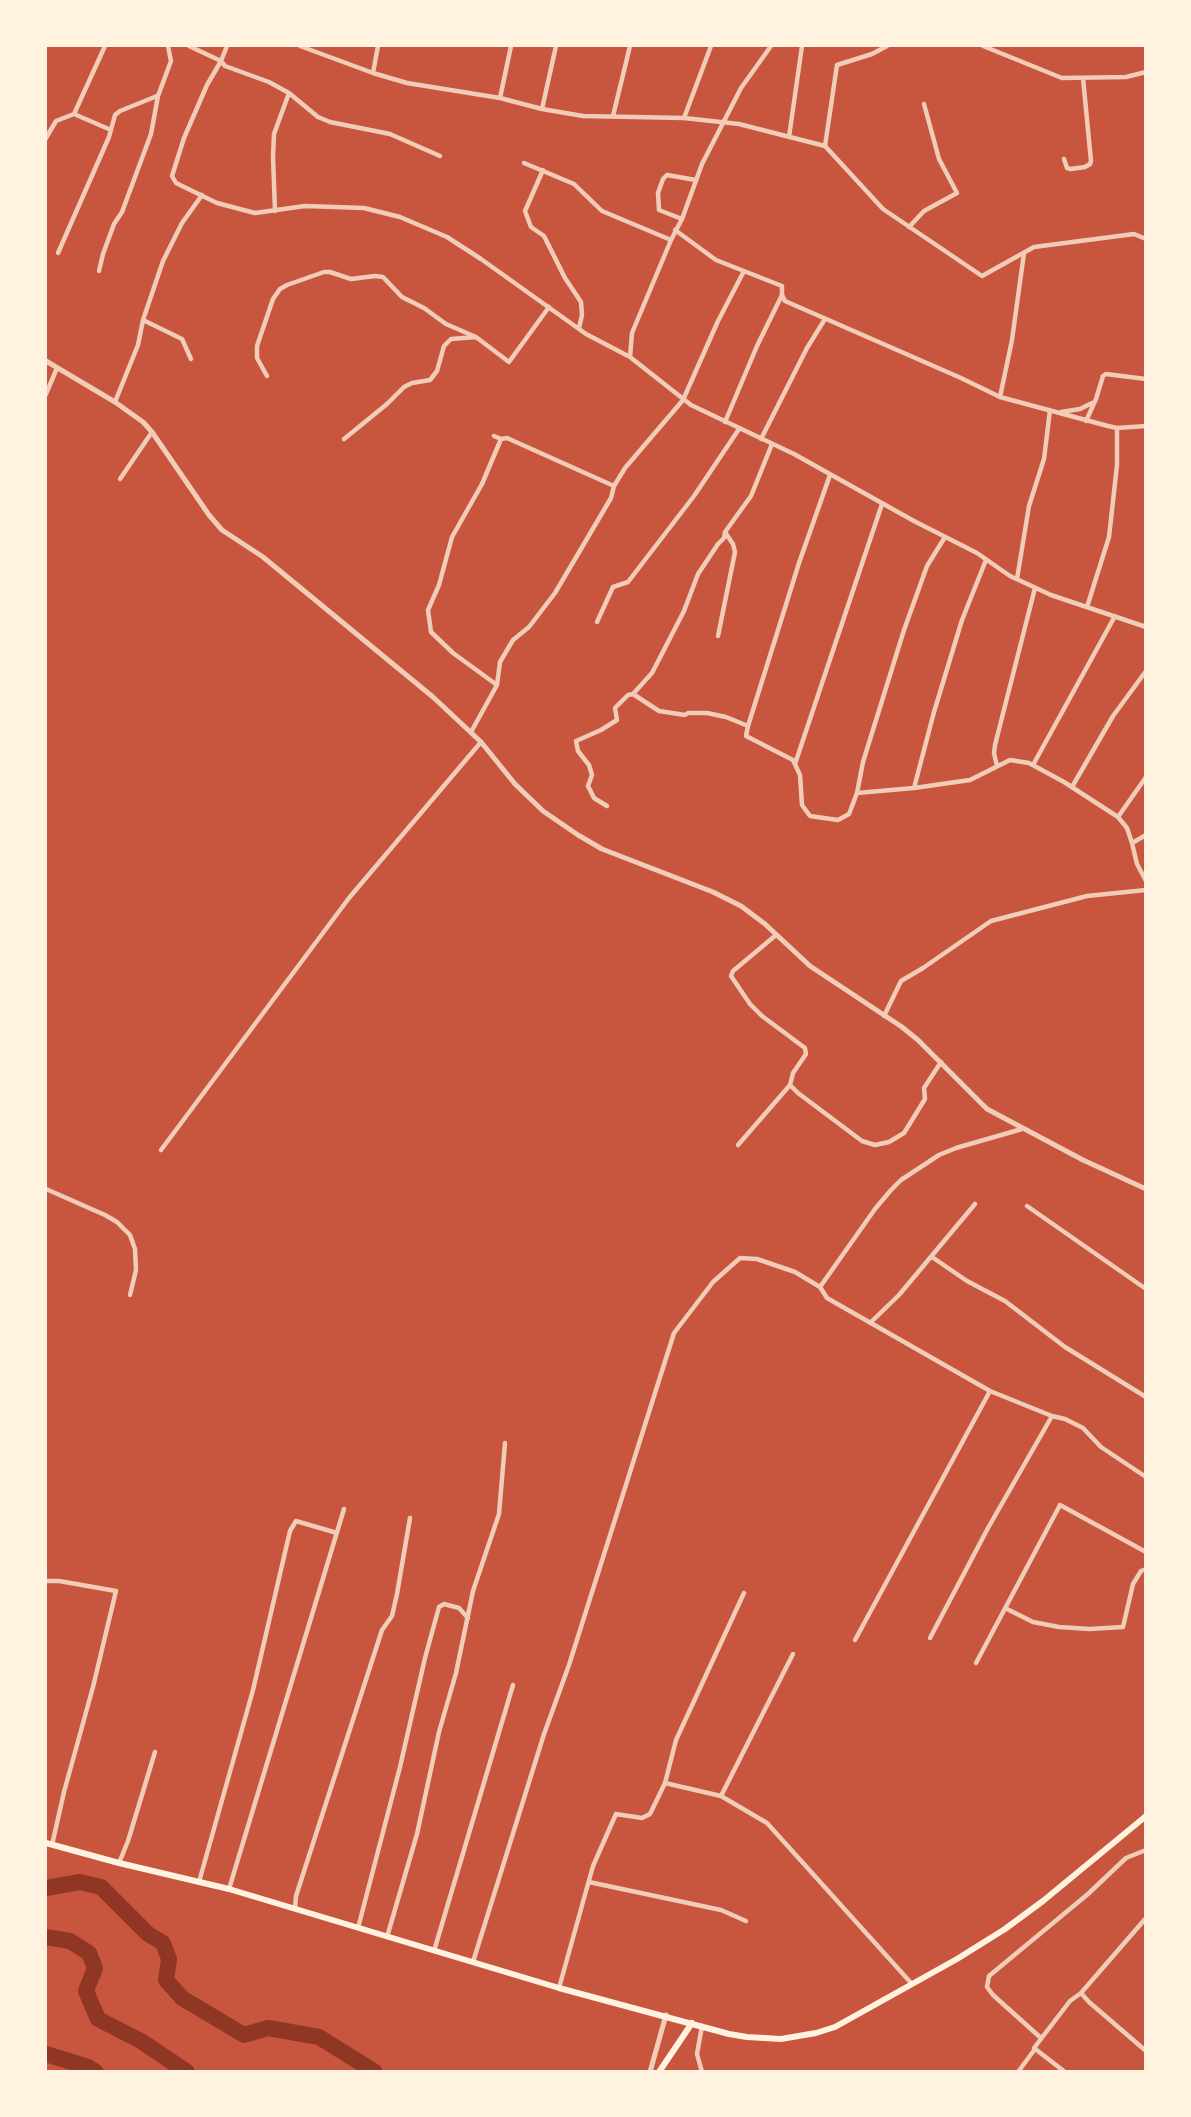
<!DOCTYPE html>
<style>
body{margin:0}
#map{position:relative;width:1191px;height:2117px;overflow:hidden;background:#c8553d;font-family:Inter,sans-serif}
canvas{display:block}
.frame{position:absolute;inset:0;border:47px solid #fff3e0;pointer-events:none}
</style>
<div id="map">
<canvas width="1191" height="2117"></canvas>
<div class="frame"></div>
</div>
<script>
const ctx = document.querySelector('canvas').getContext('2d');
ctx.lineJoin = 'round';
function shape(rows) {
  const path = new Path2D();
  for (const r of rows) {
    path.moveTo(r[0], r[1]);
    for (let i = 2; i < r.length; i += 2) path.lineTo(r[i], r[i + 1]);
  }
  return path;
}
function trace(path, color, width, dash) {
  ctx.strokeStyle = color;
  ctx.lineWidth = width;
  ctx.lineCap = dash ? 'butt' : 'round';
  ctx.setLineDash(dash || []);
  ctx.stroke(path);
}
trace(shape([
 [46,1888,80,1882,101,1887,148,1934,163,1943,169,1959,166,1980,182,1998,244,2035,268,2028,319,2037,375,2072],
 [46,1937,70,1941,89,1953,95,1968,86,1991,98,2019,141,2041,187,2072],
 [46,2054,88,2067,96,2072]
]), '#8f3625', 16);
trace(shape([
 [189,46,221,61,225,66,269,82,289,93,318,117,330,122,390,134,440,156],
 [227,46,221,61,207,85,184,138,172,176,176,183,217,203,255,213,305,206,364,208,400,217,447,237,481,259,586,334,630,357,691,405,794,454,914,521,977,553,1010,576,1051,595,1146,627],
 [300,46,373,73,407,83,500,98,542,109,583,116,684,118,739,124,825,146,883,209,982,276,1034,247,1134,234,1146,239],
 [983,46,1062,78,1126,77,1146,72],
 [373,73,378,46],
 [500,98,511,46],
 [542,109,556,46],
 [74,114,111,130],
 [613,116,630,46],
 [684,118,711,46],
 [789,137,802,46],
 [46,138,56,121,74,114,105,46],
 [825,146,837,65,872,54,887,46],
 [1064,159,1067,168,1071,169,1085,167,1090,164,1091,161,1083,78],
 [524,163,574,184,602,211,671,240],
 [543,170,525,211,531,227,544,236,565,278,581,302,582,315,579,328],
 [275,211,273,157,274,134,289,93],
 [682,219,659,210,658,193,663,179,667,175,696,180],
 [909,227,924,211,957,193,939,159,924,104],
 [675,230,716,260,782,286,782,295,785,301,961,378,1000,397,1108,426,1117,428,1146,426],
 [58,253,109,137,115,115,120,111,157,96],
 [99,271,103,254,114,224,122,212,151,134,158,96,171,61,168,46],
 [143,320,182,339,191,359],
 [630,357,632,333,671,240,682,219,702,164,741,88,771,46],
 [267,376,257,358,257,346,273,299,280,289,287,285,324,272,330,272,351,279,375,276,383,277,402,297,424,308,446,324,476,337],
 [46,394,57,368],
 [1000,397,1012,340,1024,253],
 [115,402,138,345,143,320,163,261,182,223,202,195],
 [1061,412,1080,409,1092,403],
 [1086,421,1096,399,1103,376,1106,374,1146,379],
 [725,422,757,346,782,295],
 [494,436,501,439,507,438,614,486],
 [344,439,387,404,404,387,412,383,430,380,437,371,444,346,451,339,476,337,509,362,549,307],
 [761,439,807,348,825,319],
 [772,444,751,496,725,532,724,538,718,544,698,574,684,611,652,673,633,694,659,711,685,715,688,713,707,713,726,717,748,726,746,736,793,760,800,775,802,805,810,816,838,820,849,814,857,793,914,788,970,780,1010,760,1029,763,1064,782,1118,817,1127,828,1132,843],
 [120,479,152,432],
 [1017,579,1029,506,1044,459,1050,410],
 [1087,607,1109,537,1117,465,1117,428],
 [597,622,613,587,628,582,694,496,739,429],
 [718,636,735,552,733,544,725,532],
 [497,685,453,653,431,632,428,610,439,585,452,537,482,484,501,439],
 [748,726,799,563,830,475],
 [471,732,497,685,500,662,513,640,529,627,555,593,611,498,614,486,625,468,683,400,718,321,744,271],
 [795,764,882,504],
 [1033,765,1115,616],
 [997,766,994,753,995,745,1035,588],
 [1072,787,1113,716,1146,671],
 [914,788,934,712,962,620,986,560],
 [857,793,863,762,904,630,927,566,945,537],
 [607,806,594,798,588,786,592,775,589,765,578,751,576,741,601,730,617,720,615,708,628,695,633,694],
 [1118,817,1146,777],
 [1146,835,1132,843,1137,864,1146,881],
 [776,935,733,971,731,976,750,1004,762,1016,805,1048,806,1054,793,1073,790,1085,798,1093,862,1141,875,1145,889,1142,904,1133,925,1099,924,1088,941,1062],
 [884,1016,901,981,923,968,991,921,1087,896,1146,890],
 [738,1145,790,1085],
 [161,1150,349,898,481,742],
 [46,1189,105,1215,117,1222,130,1235,135,1249,136,1270,130,1295],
 [1027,1206,1146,1289],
 [932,1257,967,1281,1005,1301,1065,1347,1146,1397],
 [820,1287,875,1209,891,1190,901,1180,939,1155,956,1148,1022,1129],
 [870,1323,899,1295,975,1204],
 [46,1581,59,1581,116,1591,93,1687,64,1792,52,1845],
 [1005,1608,1033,1622,1059,1627,1090,1629,1123,1627,1133,1584,1141,1571,1146,1569],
 [930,1638,988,1528,1052,1416],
 [855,1640,990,1391],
 [976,1663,1060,1505,1146,1552],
 [665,1783,721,1796,767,1823,912,1984],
 [721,1796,793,1654],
 [119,1863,128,1841,155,1752],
 [199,1882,253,1690,290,1531,296,1521,337,1533],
 [589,1882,721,1910,746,1921],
 [229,1889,344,1509],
 [295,1909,296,1896,382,1630,392,1616,397,1594,410,1518],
 [1146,1918,1081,1993,1089,2002,1146,2051],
 [358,1928,400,1767,425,1658,439,1607,444,1604,459,1608,468,1618],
 [387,1937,417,1834,439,1732,456,1673,473,1591,499,1514,505,1443],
 [434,1951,513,1685],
 [473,1962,544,1734,569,1665,674,1333,713,1282,740,1258,757,1259,795,1272,820,1287,827,1298,990,1391,1052,1416,1065,1419,1083,1428,1101,1447,1146,1477],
 [559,1988,593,1866,616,1814,642,1818,650,1814,665,1783,676,1740,744,1593],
 [1041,2038,993,1995,987,1987,989,1976,1088,1894,1126,1858,1146,1850],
 [702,2072,697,2054,702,2026],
 [1018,2072,1035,2049],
 [1065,2072,1034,2048,1070,2001,1081,1993]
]), '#f1ccb7', 4.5);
trace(shape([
 [46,361,115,402,143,422,152,432,209,515,222,530,263,557,433,697,481,742,515,784,543,811,578,835,602,849,713,892,741,906,765,924,810,966,902,1027,918,1040,987,1109,1083,1160,1146,1189],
 [650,2072,666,2015]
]), '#f1ccb7', 5);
trace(shape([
 [46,1843,119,1863,229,1889,559,1988,729,2034,747,2037,781,2039,816,2033,835,2027,957,1959,1005,1929,1043,1901,1146,1816],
 [659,2072,692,2023]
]), '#fff3e0', 6);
</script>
